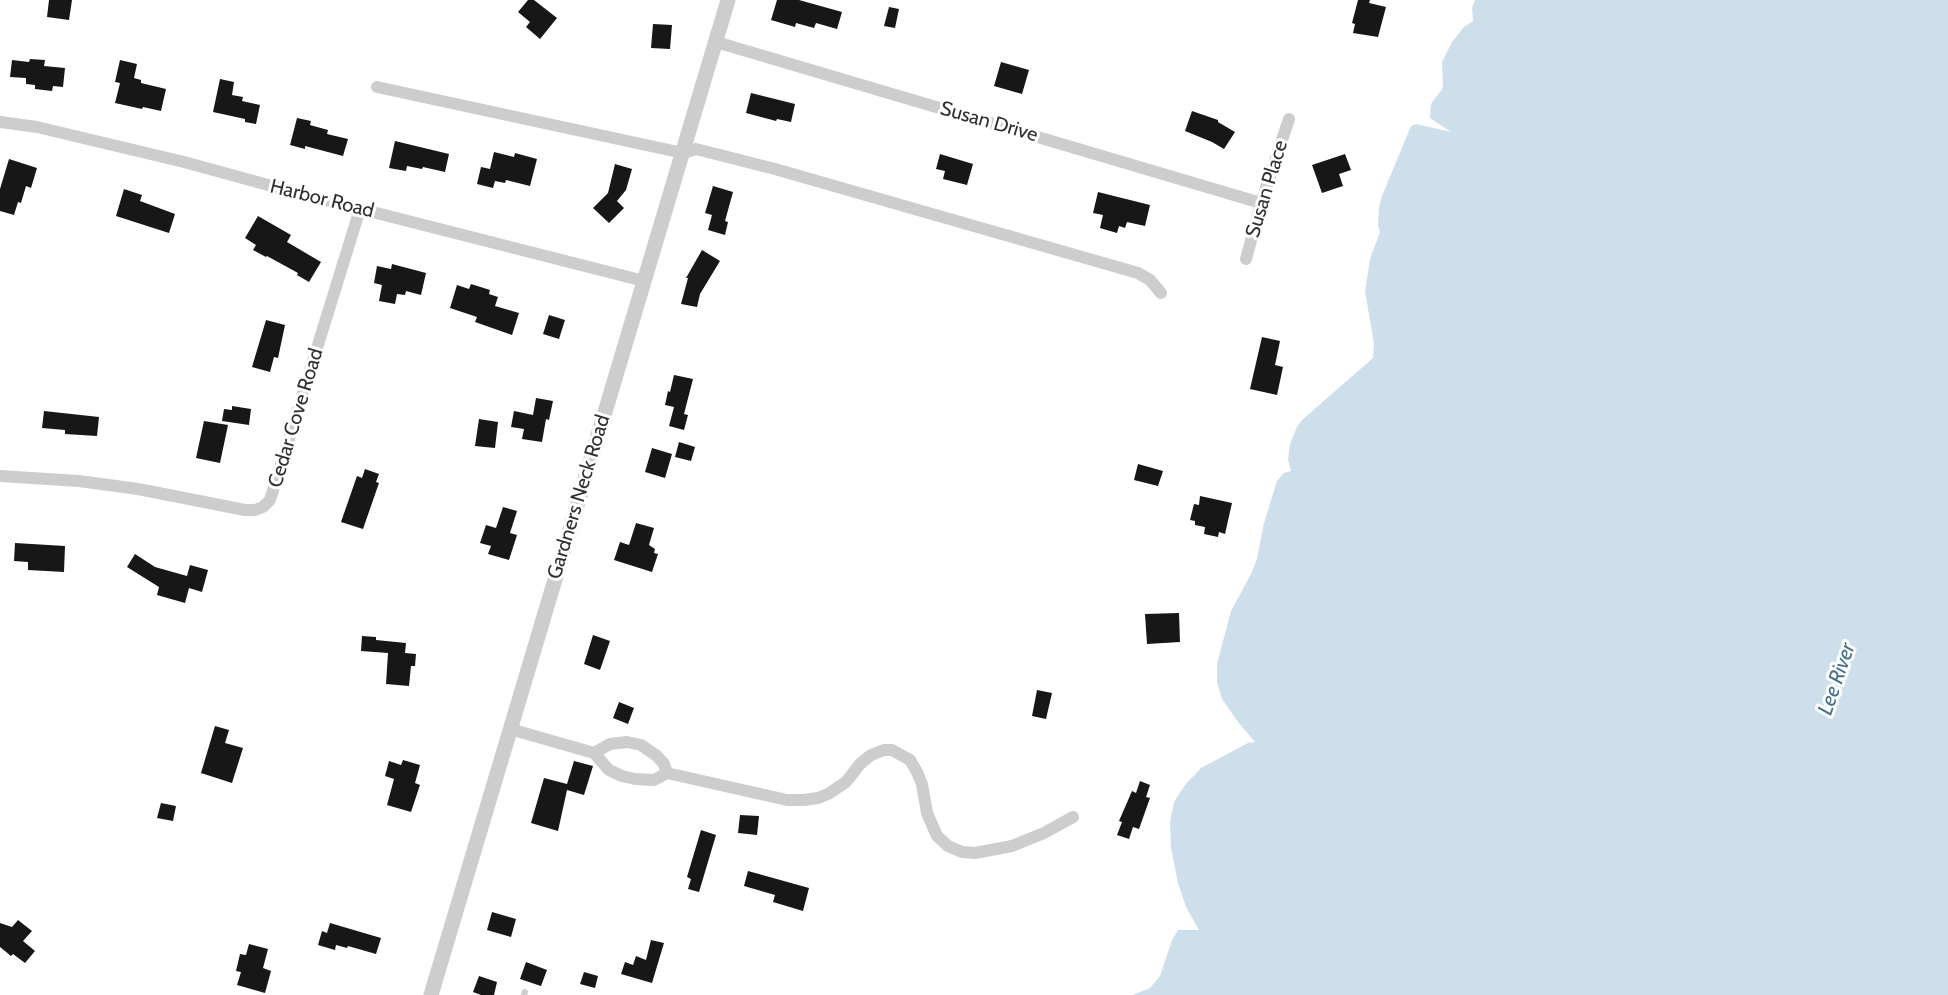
<!DOCTYPE html>
<style>
body{margin:0}
canvas{display:block;background:#fff}
</style>
<canvas width="1948" height="995"></canvas>
<script>
const ctx = document.querySelector('canvas').getContext('2d');
ctx.lineJoin = 'round';
function fillPath(path, color) {
  ctx.fillStyle = color;
  ctx.fill(path, 'evenodd');
}
function shape(rows) {
  const path = new Path2D();
  for (const r of rows) {
    path.moveTo(r[0], r[1]);
    for (let i = 2; i < r.length; i += 2) path.lineTo(r[i], r[i + 1]);
  }
  return path;
}
function trace(path, color, width, dash) {
  ctx.strokeStyle = color;
  ctx.lineWidth = width;
  ctx.lineCap = dash ? 'butt' : 'round';
  ctx.setLineDash(dash || []);
  ctx.stroke(path);
}
function drawText(font, color, halo, rows, align = 'center') {
  ctx.font = font + ' Cabin,sans-serif';
  ctx.lineWidth = 6;
  ctx.setLineDash([]);
  ctx.textBaseline = 'middle';
  ctx.strokeStyle = halo;
  ctx.fillStyle = color;
  for (const [text, x, y, turn = 0] of rows) {
    ctx.save();
    ctx.translate(x, y);
    ctx.rotate((+turn || 0) * Math.PI / 180);
    ctx.textAlign = isNaN(turn) ? turn : align;
    if (halo) ctx.strokeText(text, 0, 0);
    ctx.fillText(text, 0, 0);
    ctx.restore();
  }
}
fillPath(shape([
 [1475,0,1948,0,1948,995,1133,995,1150,988,1160,976,1172,940,1178,930,1199,930,1186,907,1178,883,1171,848,1170,822,1174,802,1185,785,1201,768,1248,743,1255,742,1238,722,1222,699,1217,682,1217,664,1231,611,1251,574,1257,559,1264,523,1277,481,1284,473,1291,471,1288,459,1290,444,1297,427,1302,420,1373,358,1374,343,1365,292,1370,259,1380,232,1378,225,1379,207,1382,196,1411,126,1416,124,1451,132,1430,118,1431,104,1443,88,1442,62,1452,42,1464,27,1473,21,1472,8]
]), '#cddfea');
fillPath(shape([
 [49,0,72,0,69,20,47,17],
 [528,0,534,0,557,18,540,39,526,27,530,22,518,12],
 [777,0,799,0,842,12,837,29,816,23,814,28,796,23,795,27,771,20],
 [1358,0,1370,0,1369,3,1386,7,1378,37,1353,33,1355,24,1352,23],
 [889,7,899,9,895,28,884,26],
 [653,24,672,25,670,49,651,48],
 [30,59,45,60,44,66,65,68,63,87,53,86,52,91,35,89,35,85,26,84,26,78,10,77,12,60,29,62],
 [120,60,137,64,134,78,141,80,141,83,166,89,161,111,143,107,142,109,115,103,120,83,115,82],
 [1001,62,1029,70,1022,94,994,86],
 [220,79,234,82,232,95,243,97,242,101,260,105,256,124,245,122,245,119,213,112],
 [751,93,795,104,791,122,777,119,776,121,746,113],
 [1192,111,1218,120,1218,122,1235,132,1224,149,1212,142,1185,131],
 [297,118,311,121,310,125,328,130,327,134,348,139,343,156,305,146,305,149,290,145],
 [395,141,449,154,445,172,423,167,422,169,407,166,406,171,389,168],
 [494,152,514,157,515,153,537,159,530,186,506,180,505,183,495,181,493,188,477,184,481,167,490,169],
 [940,154,973,164,967,185,943,179,945,171,936,169],
 [1345,154,1351,170,1339,174,1343,186,1322,193,1312,165],
 [9,159,37,168,31,188,26,186,21,203,18,202,14,215,0,211,0,189],
 [615,164,632,169,626,190,617,201,624,208,609,223,593,208,608,193],
 [713,186,733,192,725,221,728,222,725,235,708,230,712,215,705,213],
 [124,189,142,195,140,201,175,214,169,233,116,216],
 [1098,192,1150,205,1145,226,1127,222,1125,228,1119,226,1117,233,1100,228,1103,215,1093,213],
 [258,216,291,235,287,242,321,262,309,282,297,275,298,273,267,256,266,257,253,250,256,245,245,238],
 [702,250,720,261,700,294,697,307,681,304,688,278,686,278],
 [392,264,426,273,421,295,406,291,405,295,397,294,395,304,379,301,382,285,374,283,377,266,391,269],
 [471,284,490,290,489,294,498,297,495,306,519,313,512,335,475,322,477,317,450,308,457,285,469,289],
 [549,315,565,320,559,339,543,334],
 [266,320,285,325,278,358,274,357,270,372,252,367],
 [1262,337,1280,341,1275,365,1283,367,1277,395,1250,389],
 [674,375,693,379,684,414,688,415,684,430,669,426,674,407,665,405,668,391,670,392],
 [536,398,553,401,549,420,546,419,542,442,522,439,524,429,511,427,514,411,533,415],
 [232,406,251,409,249,425,222,421,224,409,232,410],
 [44,411,99,417,97,436,65,434,65,430,42,428],
 [479,419,498,422,495,448,475,446],
 [204,421,228,425,220,463,196,458],
 [679,442,695,447,691,461,675,457],
 [652,448,672,454,665,478,645,472],
 [1138,464,1163,471,1158,486,1134,480],
 [365,469,379,474,376,482,379,483,363,529,341,522,357,476,362,478],
 [1200,496,1232,503,1225,534,1219,532,1218,537,1204,534,1205,527,1195,525,1195,521,1190,520,1194,504,1199,505],
 [503,507,517,511,510,533,517,535,509,560,488,554,491,546,480,543,486,525,496,528],
 [636,523,654,528,649,545,655,549,654,553,658,554,652,572,614,560,620,542,629,545],
 [15,543,65,546,64,572,28,570,28,562,14,561],
 [135,554,155,567,187,576,190,565,208,570,202,592,189,588,185,603,157,595,159,587,127,567],
 [1179,613,1180,642,1147,644,1145,614],
 [593,635,610,641,600,670,584,664],
 [362,636,376,637,376,640,406,643,405,653,416,654,415,666,411,666,409,686,386,684,388,653,361,651],
 [1037,690,1052,693,1046,719,1032,716],
 [619,702,634,708,628,724,613,718],
 [215,726,229,730,225,743,243,748,232,783,201,773],
 [403,760,420,765,415,783,420,785,411,812,387,805,394,779,385,776,389,761,401,765],
 [574,761,593,766,584,795,567,790,558,831,531,823,544,778,567,784],
 [1140,781,1150,785,1146,797,1150,798,1139,829,1133,827,1129,839,1117,835,1122,822,1119,821,1132,791,1136,793],
 [161,803,176,806,173,821,157,818],
 [740,815,759,816,757,835,738,833],
 [701,830,716,835,699,892,688,889,691,879,687,877],
 [748,871,809,888,803,911,773,902,775,895,744,886],
 [492,912,516,919,511,937,487,930],
 [18,920,32,931,23,941,35,951,25,963,13,954,11,956,0,947,0,923,12,927],
 [330,923,381,938,376,954,348,946,347,948,336,945,335,950,318,945,322,931,327,933],
 [651,940,664,943,652,983,621,974,625,962,633,965,636,956,646,960],
 [249,944,268,949,263,968,271,971,265,993,237,985,241,972,236,971,240,954,246,955],
 [526,962,547,970,541,986,520,979],
 [584,972,598,976,595,988,580,984],
 [479,976,497,982,494,995,481,995,473,992]
]), '#171717');
trace(shape([
 [524,995,525,992]
]), '#cdcdcd', 6);
trace(shape([
 [716,42,1261,203],
 [377,87,683,153,696,149,775,169,1138,273,1150,280,1161,293],
 [0,122,37,127,184,162,290,191,644,281],
 [1246,259,1261,203,1289,119],
 [0,476,79,481,138,489,245,510,255,510,263,507,270,500,360,209],
 [510,729,594,753],
 [667,773,664,764,657,756,641,745,627,742,610,744,594,753,609,770,622,776,635,779,654,780,667,773,787,800,804,800,818,798,828,794,846,782,860,764,871,755,884,750,892,750,910,760,917,772,922,784,927,813,937,836,948,846,962,852,975,853,1012,846,1044,833,1073,817]
]), '#cdcdcd', 12);
trace(shape([
 [431,995,728,0]
]), '#cdcdcd', 15);
drawText('20px', '#303030', '#fff', [
 ["Susan Drive",989,122,16],
 ["Susan Place",1267,189,-73],
 ["Harbor Road",322,199,14],
 ["Cedar Cove Road",296,418,-73],
 ["Gardners Neck Road",579,497,-73]
]);
drawText('italic 21px', '#43718d', '#fff', [
 ["Lee River",1837,679,-71]
]);
</script>
